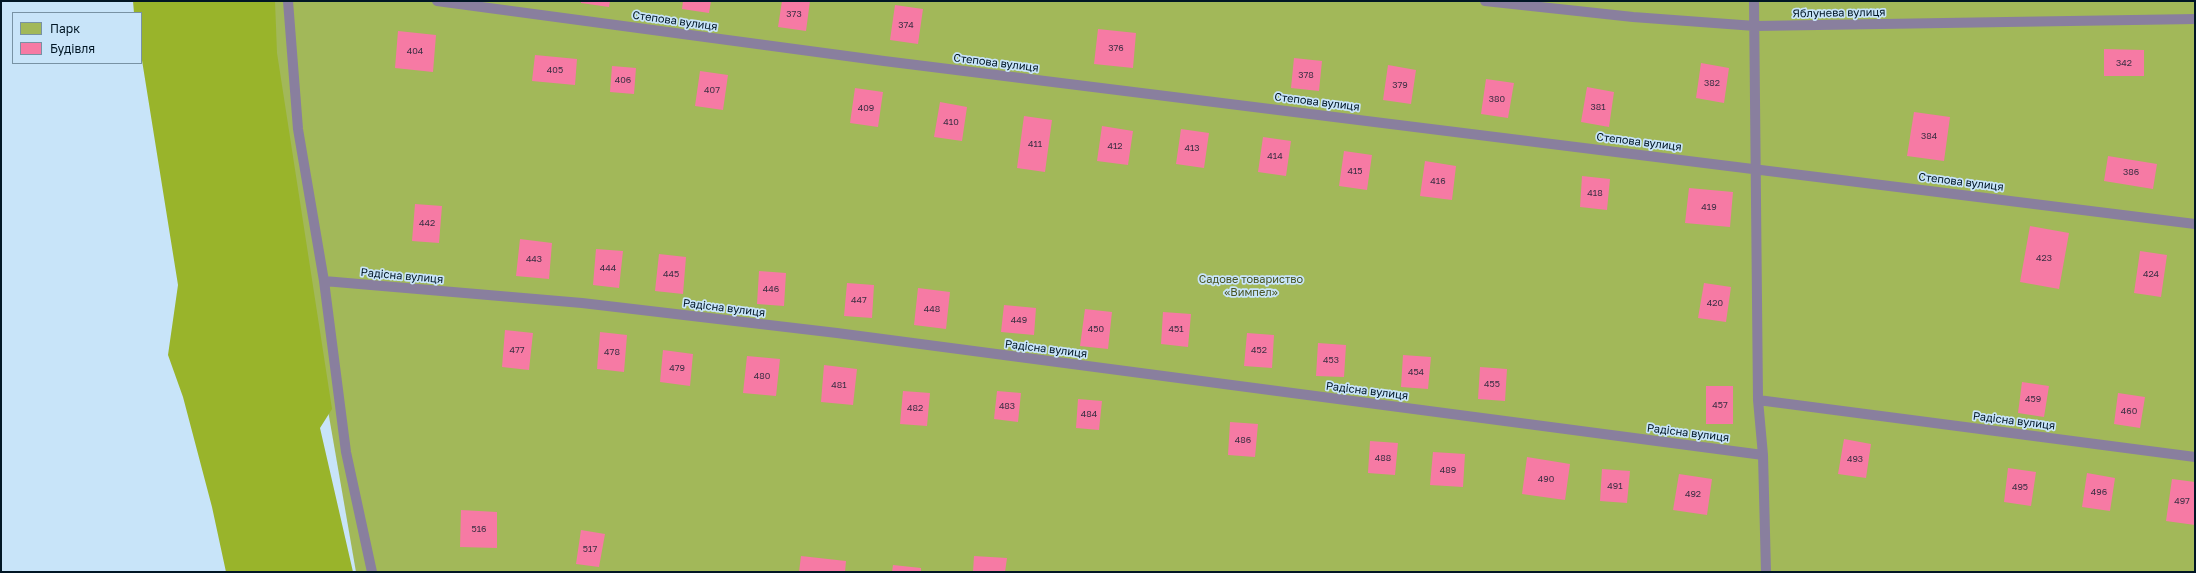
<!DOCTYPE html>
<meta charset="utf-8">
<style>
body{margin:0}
#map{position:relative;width:2196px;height:573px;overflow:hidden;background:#c8e4f9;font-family:"Golos Text",sans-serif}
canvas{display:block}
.frame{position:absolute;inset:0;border:2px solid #011625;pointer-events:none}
.legend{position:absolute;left:12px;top:12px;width:130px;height:52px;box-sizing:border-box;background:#c8e4f9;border:1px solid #7892a4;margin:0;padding:5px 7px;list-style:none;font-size:12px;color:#011625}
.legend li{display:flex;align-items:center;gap:8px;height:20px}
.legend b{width:20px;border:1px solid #7892a4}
</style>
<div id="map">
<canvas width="2196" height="573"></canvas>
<div class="frame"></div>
<ul class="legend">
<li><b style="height:11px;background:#a2b859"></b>Парк</li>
<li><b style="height:11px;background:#f67aa4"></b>Будівля</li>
</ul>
</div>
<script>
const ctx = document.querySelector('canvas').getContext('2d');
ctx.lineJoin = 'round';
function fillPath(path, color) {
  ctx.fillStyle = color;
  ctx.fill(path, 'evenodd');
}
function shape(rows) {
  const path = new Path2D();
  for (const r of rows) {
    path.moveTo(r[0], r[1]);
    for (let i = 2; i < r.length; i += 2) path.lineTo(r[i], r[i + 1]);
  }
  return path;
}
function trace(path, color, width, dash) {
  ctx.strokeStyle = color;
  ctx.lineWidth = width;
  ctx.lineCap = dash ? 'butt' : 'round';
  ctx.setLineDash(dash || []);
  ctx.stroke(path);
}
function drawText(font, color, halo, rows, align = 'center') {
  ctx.font = font + ' "Golos Text",sans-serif';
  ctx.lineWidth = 3.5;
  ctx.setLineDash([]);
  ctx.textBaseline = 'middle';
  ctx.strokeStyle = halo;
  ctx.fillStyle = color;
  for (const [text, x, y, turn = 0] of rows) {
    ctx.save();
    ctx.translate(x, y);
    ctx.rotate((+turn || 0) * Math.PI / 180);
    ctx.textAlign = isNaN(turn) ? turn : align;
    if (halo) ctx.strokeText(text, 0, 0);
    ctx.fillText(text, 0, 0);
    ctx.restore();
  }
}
fillPath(shape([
 [257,1,2195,1,2195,572,356,572]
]), '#a2b859');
fillPath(shape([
 [133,1,275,1,277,53,332,409,320,428,353,572,226,572,212,507,183,397,168,355,178,285,141,54,141,13,134,13]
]), '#99b42b');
fillPath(shape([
 [581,1,610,1,609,7,581,3],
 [683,1,711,1,709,13,682,9],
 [782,1,810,1,806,31,778,27],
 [895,5,923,9,918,44,890,40],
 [1098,29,1136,33,1133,68,1094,64],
 [398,31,436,35,433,72,395,68],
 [2104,49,2144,50,2144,76,2104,76],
 [535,55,577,59,575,85,532,81],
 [1294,58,1322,61,1319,91,1291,88],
 [1701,63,1729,68,1724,103,1696,98],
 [1388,65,1416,70,1411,104,1383,100],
 [612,66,636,68,634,94,610,92],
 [700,71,728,75,723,110,695,106],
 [1486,79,1514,83,1508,118,1481,114],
 [1587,87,1614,92,1609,127,1581,122],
 [855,88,883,92,878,127,850,123],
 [940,102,967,107,962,141,934,137],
 [1914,112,1950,117,1944,161,1907,156],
 [1024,116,1052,120,1045,172,1017,168],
 [1102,126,1133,131,1128,165,1097,161],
 [1181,129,1209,133,1204,168,1176,164],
 [1263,137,1291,141,1286,176,1258,172],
 [1344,151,1372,155,1367,190,1339,186],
 [2108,156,2157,164,2153,189,2104,181],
 [1425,161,1456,166,1452,200,1420,196],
 [1582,176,1610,179,1607,210,1580,207],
 [1689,188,1733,192,1730,227,1685,223],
 [415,204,442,206,439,243,412,241],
 [2030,226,2069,233,2059,289,2020,282],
 [520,239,552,243,549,279,516,276],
 [596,249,623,251,619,288,593,285],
 [2140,251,2167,255,2161,297,2134,293],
 [659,254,686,257,683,294,655,291],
 [759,271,786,273,784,306,757,304],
 [847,283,874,285,872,318,844,316],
 [1704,283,1731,287,1726,322,1698,318],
 [918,288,950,292,946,329,914,325],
 [1004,305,1036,308,1034,335,1001,332],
 [1085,309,1112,312,1108,349,1080,346],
 [1163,312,1191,314,1188,347,1161,344],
 [505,330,533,333,529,370,502,367],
 [600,332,627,335,624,372,597,369],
 [1247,333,1274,335,1272,368,1244,366],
 [1318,343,1346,345,1344,377,1316,376],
 [663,350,693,354,690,386,660,382],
 [1403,355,1431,357,1428,389,1401,387],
 [747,356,780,359,776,396,743,393],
 [824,365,857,369,853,405,821,402],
 [1480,367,1507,369,1505,401,1478,399],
 [2022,382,2049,386,2044,417,2018,413],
 [1706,386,1733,386,1733,424,1706,424],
 [903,391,930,393,927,426,900,424],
 [997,391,1021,393,1018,422,994,419],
 [2118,393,2145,397,2140,428,2114,424],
 [1078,399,1102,401,1099,430,1076,428],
 [1230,422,1258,424,1255,457,1228,455],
 [1844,439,1871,444,1866,478,1838,474],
 [1370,441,1398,443,1395,475,1368,473],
 [1433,452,1465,454,1463,487,1430,485],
 [1527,457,1570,464,1565,500,1522,494],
 [2008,468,2036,472,2031,506,2004,502],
 [1602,469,1630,471,1627,503,1600,501],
 [2087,473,2115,478,2110,511,2082,507],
 [1679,474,1712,479,1707,515,1673,510],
 [2172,479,2195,482,2195,525,2166,521],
 [461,510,497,512,497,548,460,547],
 [581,530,605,534,599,567,576,564],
 [801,556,846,561,845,572,799,572],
 [974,556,1007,558,1005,572,973,572],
 [893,565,921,568,921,572,892,572]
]), '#f67aa4');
trace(shape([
 [288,1,298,129,324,281,346,452,372,572],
 [437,1,884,61,2195,224],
 [1485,1,1633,17,1755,26,2195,19],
 [1754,1,1758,400,1763,455,1766,572],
 [324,281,582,303,837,333,1763,455],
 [1758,400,2195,457]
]), '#897f9e', 10);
drawText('9px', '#3e2f45', null, [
 ["373",794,14],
 ["374",906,25],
 ["376",1116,48],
 ["404",415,51],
 ["342",2124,63],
 ["405",555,70],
 ["378",1306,75],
 ["406",623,80],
 ["382",1712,83],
 ["379",1400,85],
 ["407",712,90],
 ["380",1497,99],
 ["381",1598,107],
 ["409",866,108],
 ["410",951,122],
 ["384",1929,136],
 ["411",1035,144],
 ["412",1115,146],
 ["413",1192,148],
 ["414",1275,156],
 ["415",1355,171],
 ["386",2131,172],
 ["416",1438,181],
 ["418",1595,193],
 ["419",1709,207],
 ["442",427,223],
 ["423",2044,258],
 ["443",534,259],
 ["444",608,268],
 ["445",671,274],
 ["424",2151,274],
 ["446",771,289],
 ["447",859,300],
 ["420",1715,303],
 ["448",932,309],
 ["449",1019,320],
 ["450",1096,329],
 ["451",1176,329],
 ["477",517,350],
 ["452",1259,350],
 ["478",612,352],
 ["453",1331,360],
 ["479",677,368],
 ["454",1416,372],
 ["480",762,376],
 ["455",1492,384],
 ["481",839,385],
 ["459",2033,399],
 ["457",1720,405],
 ["483",1007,406],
 ["482",915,408],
 ["460",2129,411],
 ["484",1089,414],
 ["486",1243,440],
 ["488",1383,458],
 ["493",1855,459],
 ["489",1448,470],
 ["490",1546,479],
 ["491",1615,486],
 ["495",2020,487],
 ["496",2099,492],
 ["492",1693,494],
 ["497",2182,501],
 ["516",479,529],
 ["517",590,549]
]);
drawText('11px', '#011625', '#c8e4f9', [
 ["Яблунева вулиця",1839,13,-1],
 ["Степова вулиця",675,21,8],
 ["Степова вулиця",996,63,7],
 ["Степова вулиця",1317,102,7],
 ["Степова вулиця",1639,142,7],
 ["Степова вулиця",1961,182,7],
 ["Радісна вулиця",402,276,5],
 ["Радісна вулиця",724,308,7],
 ["Радісна вулиця",1046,349,7],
 ["Радісна вулиця",1367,391,7],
 ["Радісна вулиця",2014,421,7],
 ["Радісна вулиця",1688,433,7]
]);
drawText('11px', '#495422', '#c8e4f9', [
 ["Садове товариство",1251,280],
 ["«Вимпел»",1251,293]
]);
</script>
